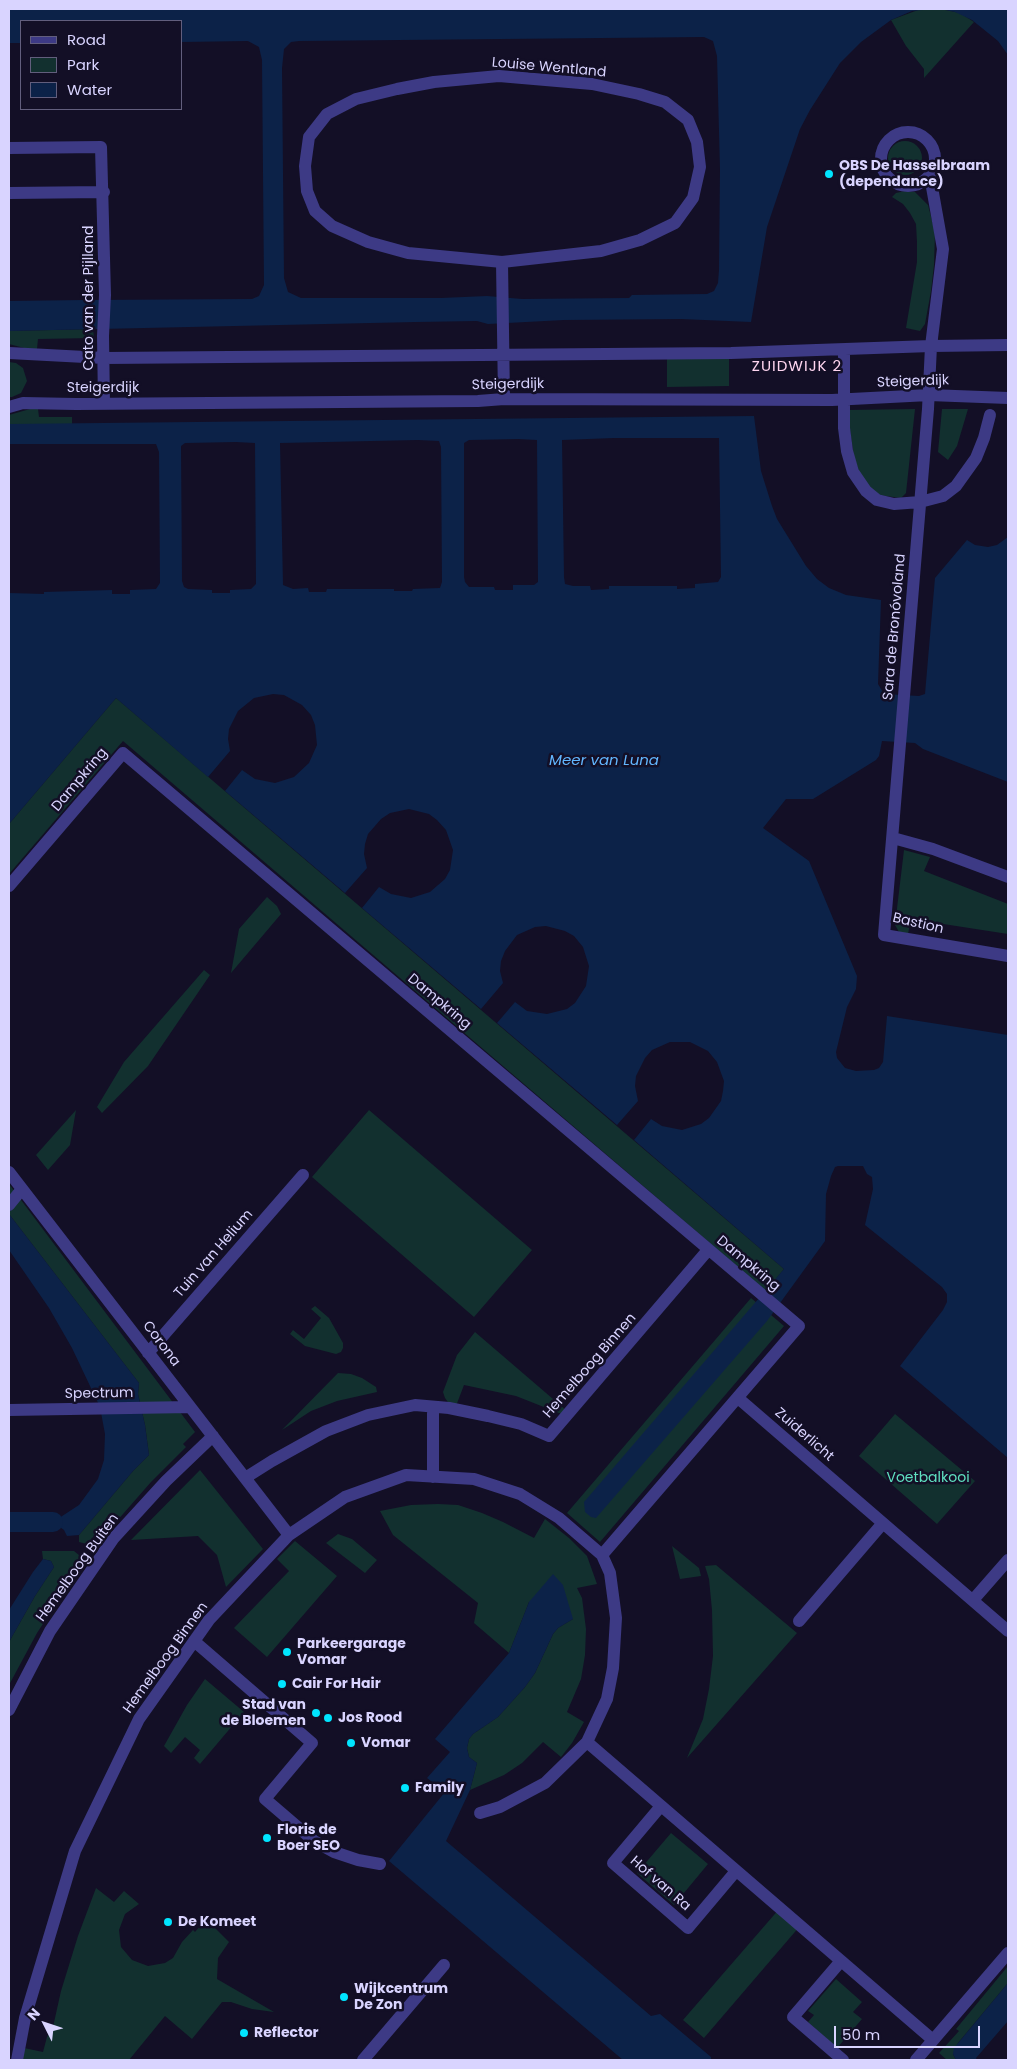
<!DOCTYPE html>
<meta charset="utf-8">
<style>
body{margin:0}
#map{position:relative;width:1017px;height:2069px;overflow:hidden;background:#130f26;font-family:Poppins,sans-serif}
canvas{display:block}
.frame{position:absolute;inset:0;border:10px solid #d9d4ff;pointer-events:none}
.legend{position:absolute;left:20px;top:20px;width:162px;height:90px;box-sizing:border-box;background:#130f26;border:1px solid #625e7d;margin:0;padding:6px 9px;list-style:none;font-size:15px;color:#d9d4ff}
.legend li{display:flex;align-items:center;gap:10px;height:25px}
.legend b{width:25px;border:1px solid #625e7d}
.north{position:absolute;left:20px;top:1999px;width:50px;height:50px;-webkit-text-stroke:4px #130f26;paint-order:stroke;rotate:311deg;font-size:14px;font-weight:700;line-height:20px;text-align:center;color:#d9d4ff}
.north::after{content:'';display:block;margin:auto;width:18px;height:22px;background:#d9d4ff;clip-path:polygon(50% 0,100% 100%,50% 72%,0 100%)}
.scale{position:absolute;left:834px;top:2026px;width:146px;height:22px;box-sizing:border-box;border:2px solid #d9d4ff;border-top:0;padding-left:6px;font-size:15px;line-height:18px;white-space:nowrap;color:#d9d4ff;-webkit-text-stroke:4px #130f26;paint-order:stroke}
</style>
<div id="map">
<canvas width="1017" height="2069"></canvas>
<div class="frame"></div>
<ul class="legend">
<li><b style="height:6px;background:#3d3a85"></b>Road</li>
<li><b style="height:14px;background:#12302f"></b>Park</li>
<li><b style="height:14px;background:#0c2248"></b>Water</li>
</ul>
<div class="north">N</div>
<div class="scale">50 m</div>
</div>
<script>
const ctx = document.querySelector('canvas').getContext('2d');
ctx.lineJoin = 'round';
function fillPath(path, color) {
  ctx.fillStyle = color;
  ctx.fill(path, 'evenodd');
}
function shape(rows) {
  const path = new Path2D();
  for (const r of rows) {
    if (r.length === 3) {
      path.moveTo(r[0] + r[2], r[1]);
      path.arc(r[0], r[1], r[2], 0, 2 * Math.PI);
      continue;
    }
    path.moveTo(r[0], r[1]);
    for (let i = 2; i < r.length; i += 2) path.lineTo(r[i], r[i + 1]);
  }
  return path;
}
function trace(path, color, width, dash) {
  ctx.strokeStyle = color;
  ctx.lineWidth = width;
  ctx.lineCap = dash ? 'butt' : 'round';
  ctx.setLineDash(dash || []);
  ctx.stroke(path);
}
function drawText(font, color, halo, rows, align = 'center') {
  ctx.font = font + ' Poppins,sans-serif';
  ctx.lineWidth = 5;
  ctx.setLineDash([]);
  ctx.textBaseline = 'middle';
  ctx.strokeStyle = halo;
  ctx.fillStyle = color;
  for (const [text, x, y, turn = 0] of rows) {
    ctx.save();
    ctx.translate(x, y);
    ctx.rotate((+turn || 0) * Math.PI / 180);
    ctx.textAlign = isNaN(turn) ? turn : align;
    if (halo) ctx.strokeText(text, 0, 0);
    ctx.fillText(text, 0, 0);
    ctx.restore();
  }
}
fillPath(shape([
 [941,9,960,13,974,22,924,78,924,69,906,46,891,20,918,10],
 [905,158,17],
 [905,191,915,192,928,205,935,232,934,265,931,291,925,324,920,331,906,328,917,262,917,242,916,224,910,213,903,204,892,197,896,193],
 [93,329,94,338,38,339,37,349,28,349,9,344,9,331],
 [729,358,729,386,667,387,667,359],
 [9,362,16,363,23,368,27,381,21,393,12,397,9,397],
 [30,409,38,409,39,417,72,417,72,424,9,424,9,415],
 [915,409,906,493,901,498,878,495,862,480,854,457,847,410],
 [942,409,968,409,957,446,948,460,938,452],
 [116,698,784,1269,766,1291,123,741,9,874,9,824],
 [904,850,930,857,924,871,1008,904,1008,934,911,919,908,934,899,932,895,925],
 [267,897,277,906,281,914,231,973,239,929],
 [204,970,210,975,148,1066,102,1113,97,1107,124,1062],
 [76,1110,70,1145,48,1170,36,1155],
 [369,1110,532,1250,474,1317,312,1177],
 [9,1184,195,1432,183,1444,186,1447,151,1482,95,1546,79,1542,79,1535,133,1471,149,1455,145,1425,138,1394,139,1383,9,1214],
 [751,1298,784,1326,600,1542,567,1513],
 [315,1306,329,1318,343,1343,343,1348,341,1352,336,1354,305,1346,290,1334,293,1330,304,1339,321,1318,311,1309],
 [475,1332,567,1411,564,1415,516,1396,464,1385,456,1406,450,1405,445,1398,443,1392,457,1355],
 [338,1373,351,1374,362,1378,376,1387,377,1392,337,1401,311,1411,282,1430],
 [895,1414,975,1481,937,1524,859,1456],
 [200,1470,263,1549,226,1587,217,1555,198,1536,131,1540],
 [438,1504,458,1505,482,1513,503,1522,534,1538,545,1519,569,1538,587,1556,597,1584,577,1588,582,1598,586,1629,585,1655,581,1679,567,1712,584,1722,572,1743,561,1757,543,1742,522,1763,504,1775,470,1790,477,1763,469,1757,467,1748,469,1739,473,1734,498,1717,525,1687,535,1673,553,1634,558,1628,573,1619,529,1602,509,1653,474,1623,478,1603,393,1535,380,1511,411,1505],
 [338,1534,352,1539,377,1560,365,1573,326,1543],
 [295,1541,337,1576,267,1657,234,1628,289,1571,277,1559],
 [672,1546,699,1568,701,1576,680,1579],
 [42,1551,74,1551,85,1560,37,1633,9,1685,9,1642,35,1596,54,1567,51,1561,43,1559],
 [716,1565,797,1633,687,1758,703,1719,709,1689,713,1656,712,1610,709,1579,705,1566],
 [205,1679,244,1712,200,1764,194,1758,200,1750,185,1737,171,1753,164,1746,187,1705],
 [671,1833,708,1864,674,1905,637,1873],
 [96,1888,114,1902,124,1891,139,1904,125,1914,119,1930,121,1947,132,1960,148,1966,165,1963,173,1958,182,1942,193,1930,195,1932,206,1919,229,1942,218,1958,217,1979,274,2012,252,2009,231,2002,222,2002,192,2039,165,2016,129,2060,21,2060,24,2048,43,2052,47,2037,53,2027,61,1991,78,1936],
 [780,1908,800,1926,704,2038,683,2020],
 [1008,1966,1008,1983,958,2043,953,2054,956,2060,947,2060,939,2053,959,2031,956,2029],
 [836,1979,862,2002,853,2012,862,2019,837,2048,808,2022,814,2015,808,2011]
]), '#12302f');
fillPath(shape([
 [9,9,933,9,912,11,891,20,861,42,840,63,810,110,800,129,767,227,751,322,681,319,564,320,488,324,477,321,416,322,9,331,9,301,84,300,84,297,87,297,88,300,252,299,259,296,264,285,262,60,259,47,248,41,181,42,181,21,21,21,21,43,9,43],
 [704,37,713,41,717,56,720,169,719,270,718,283,714,291,707,294,632,295,629,298,522,299,487,296,441,298,301,298,288,292,284,278,282,68,284,49,291,42,299,41],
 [941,9,1008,9,1008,55,998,41,972,20,955,12],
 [754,416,761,471,772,506,777,519,806,566,817,579,829,588,846,595,881,600,878,684,884,694,919,696,925,694,935,578,967,540,975,545,988,547,997,545,1008,537,1008,782,923,749,915,743,882,741,879,756,876,760,813,799,786,799,763,828,809,861,857,976,856,989,847,1007,836,1052,837,1058,845,1068,856,1071,874,1070,879,1068,883,1062,887,1016,1008,1035,1008,1458,900,1366,943,1310,947,1302,947,1294,942,1287,865,1225,873,1189,872,1177,867,1174,863,1166,838,1166,835,1167,831,1176,826,1194,825,1241,767,1321,596,1518,591,1517,585,1512,584,1502,784,1269,634,1140,651,1119,662,1126,682,1130,701,1124,709,1118,721,1101,723,1091,724,1081,717,1062,708,1051,690,1042,670,1042,652,1050,645,1058,636,1076,635,1086,638,1101,617,1125,497,1023,515,1002,527,1011,547,1014,567,1009,575,1003,586,986,589,966,583,947,574,936,565,931,546,926,535,927,517,935,505,951,501,961,500,971,503,983,481,1009,362,908,379,887,391,894,411,898,430,892,445,879,450,870,453,850,446,830,437,820,429,814,409,809,390,813,381,819,368,834,365,844,364,854,367,868,345,893,225,791,242,770,255,779,275,783,294,777,309,763,317,745,315,725,311,715,302,705,284,695,273,694,254,698,238,711,229,729,228,739,230,751,208,777,116,698,9,824,9,593,44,594,44,592,112,590,112,594,130,594,130,590,156,589,160,583,159,452,156,444,9,444,9,424],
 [614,438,719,438,721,577,718,582,695,584,695,588,677,589,677,586,609,586,609,589,591,590,590,586,573,586,565,584,564,577,562,440],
 [518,439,537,440,538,582,534,585,513,585,513,590,495,590,494,587,469,587,465,582,464,577,464,443,469,440],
 [418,440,439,441,441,447,442,582,440,588,413,589,412,591,394,591,394,589,327,589,326,592,309,592,308,588,293,589,283,585,280,443],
 [236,442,255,443,256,584,251,589,230,590,230,593,212,593,212,590,188,589,184,587,182,581,181,446,185,443],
 [9,1214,139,1383,138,1394,145,1425,149,1455,133,1471,79,1535,67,1536,64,1530,53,1522,79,1505,98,1479,104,1460,105,1434,100,1407,72,1348,49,1308,9,1250],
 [43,1559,51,1561,54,1567,35,1596,9,1642,9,1610,33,1572],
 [553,1574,563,1585,573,1619,558,1628,553,1634,535,1673,525,1687,498,1717,473,1734,469,1739,467,1748,469,1757,477,1763,470,1790,446,1841,651,2016,660,2014,711,2057,711,2060,623,2060,389,1861,445,1792,427,1778,450,1752,435,1739,509,1653,529,1602],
 [1008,1983,1008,2021,976,2058,977,2060,956,2060,953,2054,954,2048]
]), '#0c2248');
trace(shape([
 [9,1522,53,1522]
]), '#0c2248', 20);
trace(shape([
 [499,76,592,84,639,94,665,102,688,120,697,142,700,167,693,198,675,223,640,240,601,251,502,262,408,253,368,242,332,226,315,211,307,191,305,166,309,137,327,114,356,99,397,89,434,82,499,76],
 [908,159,27],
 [9,148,101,147,105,295,103,336,104,404],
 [930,176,943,249,931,346,928,409,884,935,1008,956],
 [9,193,104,192],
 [502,262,504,399],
 [844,350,844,428,847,451,853,472,866,491,877,500,894,504,920,502,943,496,956,486,976,458,984,438,990,415],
 [9,353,104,358,731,353,931,346,1008,345],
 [9,407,23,403,76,404,478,401,504,399,832,400,929,395,1008,398],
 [893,838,933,849,1008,877],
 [9,886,123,753,799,1326,602,1555],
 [9,1172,289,1535],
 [9,1205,22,1189],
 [148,1353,303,1175],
 [738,1398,1008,1631],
 [9,1410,190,1407],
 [433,1477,433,1407],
 [245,1478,272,1461,326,1431,368,1415,415,1405,449,1408,488,1416,521,1424,549,1436,708,1250],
 [973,1600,1008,1560],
 [799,1621,883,1523],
 [194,1641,312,1743,265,1799,314,1841,334,1852,358,1860,380,1864],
 [9,1710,50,1631,113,1539,166,1481,213,1436],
 [587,1742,933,2040],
 [661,1806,613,1863,688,1928,736,1871],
 [841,1961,793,2017,843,2060],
 [17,2060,25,2018,75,1851,139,1719,209,1620,289,1535,345,1497,406,1475,474,1479,520,1494,559,1518,595,1549,602,1555,610,1573,616,1618,613,1668,607,1699,587,1742,545,1783,500,1807,480,1813],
 [363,2060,444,1965],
 [916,2060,1008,1953]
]), '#3d3a85', 12);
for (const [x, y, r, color] of [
 [829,174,5,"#00e5ff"],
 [287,1652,5,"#00e5ff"],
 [282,1684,5,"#00e5ff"],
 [316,1713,5,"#00e5ff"],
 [328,1718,5,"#00e5ff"],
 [351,1743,5,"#00e5ff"],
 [405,1788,5,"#00e5ff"],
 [267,1838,5,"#00e5ff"],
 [168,1922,5,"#00e5ff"],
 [344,1997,5,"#00e5ff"],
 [244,2033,5,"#00e5ff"]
]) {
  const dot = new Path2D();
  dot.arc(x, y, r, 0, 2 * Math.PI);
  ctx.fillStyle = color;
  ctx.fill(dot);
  trace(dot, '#130f26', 2);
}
drawText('14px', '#d9d4ff', '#130f26', [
 ["Louise Wentland",549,68,5],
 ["Cato van der Pijlland",89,298,-90],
 ["Steigerdijk",913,382,-2],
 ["Steigerdijk",508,385,-1],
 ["Steigerdijk",103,388],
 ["Sara de Bronóvoland",895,627,-85],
 ["Dampkring",80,780,-50],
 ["Bastion",918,924,13],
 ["Dampkring",439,1002,40],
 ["Tuin van Helium",214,1254,-49],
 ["Dampkring",748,1264,40],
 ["Corona",161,1344,53],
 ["Hemelboog Binnen",590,1366,-49],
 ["Spectrum",99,1394,-1],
 ["Zuiderlicht",804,1435,41],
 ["Hemelboog Buiten",78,1568,-54],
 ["Hemelboog Binnen",166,1658,-54],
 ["Hof van Ra",660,1884,41]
]);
drawText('bold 14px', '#d9d4ff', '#130f26', [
 ["OBS De Hasselbraam",839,166],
 ["(dependance)",839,182],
 ["Parkeergarage",297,1644],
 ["Vomar",297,1660],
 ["Cair For Hair",292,1684],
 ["Stad van",306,1705,"right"],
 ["de Bloemen",306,1721,"right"],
 ["Jos Rood",338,1718],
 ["Vomar",361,1743],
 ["Family",415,1788],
 ["Floris de",277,1830],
 ["Boer SEO",277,1846],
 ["De Komeet",178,1922],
 ["Wijkcentrum",354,1989],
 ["De Zon",354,2005],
 ["Reflector",254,2033]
], 'left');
drawText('14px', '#5fe0c0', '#130f26', [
 ["Voetbalkooi",928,1478]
]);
ctx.letterSpacing = '1px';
drawText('15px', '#ffd6f0', '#130f26', [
 ["ZUIDWIJK 2",797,367]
]);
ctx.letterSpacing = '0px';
drawText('italic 15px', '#62b6ff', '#130f26', [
 ["Meer van Luna",604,761]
]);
</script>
